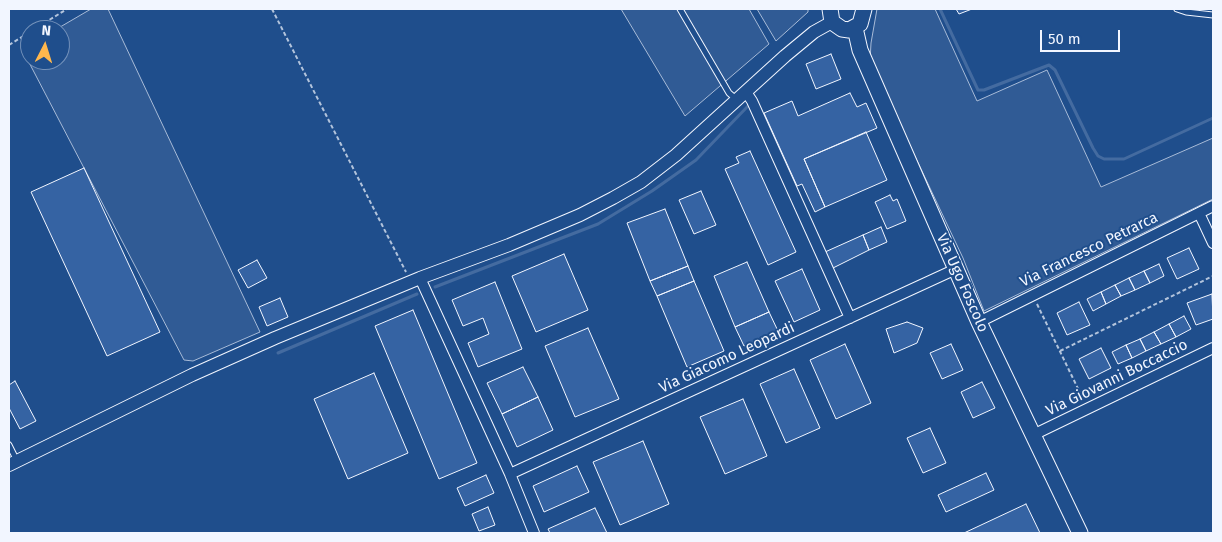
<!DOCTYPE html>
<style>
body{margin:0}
#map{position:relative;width:1222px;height:542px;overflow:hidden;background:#1f4e8c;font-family:"Fira Sans",sans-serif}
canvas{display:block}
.frame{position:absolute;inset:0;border:10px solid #f2f6ff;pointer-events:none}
.north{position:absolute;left:20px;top:20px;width:50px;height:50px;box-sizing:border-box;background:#1f4e8c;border:1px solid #7391ba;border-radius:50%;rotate:5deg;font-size:14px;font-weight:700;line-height:20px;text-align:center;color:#f2f6ff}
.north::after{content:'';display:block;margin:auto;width:18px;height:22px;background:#ffb74d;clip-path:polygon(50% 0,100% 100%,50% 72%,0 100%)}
.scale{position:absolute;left:1040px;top:30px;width:80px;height:22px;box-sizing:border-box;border:2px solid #f2f6ff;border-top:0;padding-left:6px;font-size:15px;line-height:18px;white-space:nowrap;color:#f2f6ff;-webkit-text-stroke:4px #1f4e8c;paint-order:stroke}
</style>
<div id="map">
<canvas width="1222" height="542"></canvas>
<div class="frame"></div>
<div class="north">N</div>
<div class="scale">50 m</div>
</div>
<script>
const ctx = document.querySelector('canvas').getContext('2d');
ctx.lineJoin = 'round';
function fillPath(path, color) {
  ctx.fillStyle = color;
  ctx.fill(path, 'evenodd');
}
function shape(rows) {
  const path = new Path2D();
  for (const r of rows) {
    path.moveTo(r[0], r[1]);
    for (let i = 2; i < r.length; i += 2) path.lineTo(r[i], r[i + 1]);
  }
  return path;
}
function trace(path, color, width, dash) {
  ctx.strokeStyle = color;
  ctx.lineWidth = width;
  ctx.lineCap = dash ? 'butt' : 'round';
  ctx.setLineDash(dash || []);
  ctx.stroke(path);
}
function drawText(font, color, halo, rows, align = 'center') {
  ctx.font = font + ' "Fira Sans",sans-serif';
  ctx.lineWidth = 4;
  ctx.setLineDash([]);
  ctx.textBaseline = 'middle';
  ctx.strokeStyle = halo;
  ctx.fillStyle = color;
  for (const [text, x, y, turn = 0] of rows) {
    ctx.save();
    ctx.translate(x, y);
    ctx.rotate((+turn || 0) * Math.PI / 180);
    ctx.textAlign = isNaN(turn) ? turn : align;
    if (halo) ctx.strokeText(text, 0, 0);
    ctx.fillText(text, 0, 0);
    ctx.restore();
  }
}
const built = shape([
 [91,9,108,9,260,332,193,361,184,360,22,49,30,44,30,60,60,60,60,30,55,30,91,9],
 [621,9,749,9,769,44,685,116,621,9],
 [757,9,808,9,808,12,776,41,757,9],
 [877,9,935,9,977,101,1047,70,1101,187,1213,138,1213,199,984,311,963,258,870,61,871,43,877,9]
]);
fillPath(built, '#305b95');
trace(built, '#a8bbd7', 1);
trace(shape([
 [940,9,978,90,984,90,1049,65,1055,70,1093,148,1098,156,1104,159,1124,159,1213,118],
 [435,287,598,224,652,191,696,160,749,105],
 [278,353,417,294]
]), '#446ba0', 3);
const building = shape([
 [956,9,972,9,959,14,956,9],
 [831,54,841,79,816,89,806,64,831,54],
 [850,93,857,107,866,103,877,128,804,159,825,207,815,212,802,184,797,186,764,113,792,101,798,116,850,93],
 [866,132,887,180,825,207,804,159,866,132],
 [750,151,796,252,768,265,725,169,739,163,736,157,750,151],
 [84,168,160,332,107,356,31,192,84,168],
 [701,191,716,225,694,234,679,200,701,191],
 [890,195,893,201,897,199,906,221,887,229,875,202,890,195],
 [665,209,688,266,650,281,627,223,665,209],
 [881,227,887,242,869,250,863,235,881,227],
 [863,235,869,250,833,268,825,252,863,235],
 [1189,248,1199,269,1177,279,1167,258,1189,248],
 [564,254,588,310,536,332,512,276,564,254],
 [257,260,267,278,248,288,238,270,257,260],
 [747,262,769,312,735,327,714,276,747,262],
 [1159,264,1164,276,1150,283,1144,271,1159,264],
 [688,266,694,281,657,296,650,281,688,266],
 [802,269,820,310,794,322,775,281,802,269],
 [1144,271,1150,283,1135,290,1129,278,1144,271],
 [1129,278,1135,290,1121,296,1115,285,1129,278],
 [694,281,724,351,687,367,657,296,694,281],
 [495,282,522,349,478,367,468,343,489,334,483,318,463,326,452,300,495,282],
 [1115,285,1121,296,1106,304,1101,292,1115,285],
 [1101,292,1106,304,1093,311,1087,299,1101,292],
 [1212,294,1213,319,1196,325,1187,303,1212,294],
 [280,298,288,317,267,326,259,307,280,298],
 [1079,302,1090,325,1067,335,1057,313,1079,302],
 [413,310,477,463,439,479,375,326,413,310],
 [769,312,778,331,744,346,735,327,769,312],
 [1184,316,1191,329,1176,337,1169,324,1184,316],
 [907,322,923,328,917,343,894,353,886,329,907,322],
 [1169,324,1176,337,1161,344,1154,332,1169,324],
 [588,328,619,399,575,417,545,346,588,328],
 [1154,332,1161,344,1146,351,1140,339,1154,332],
 [1140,339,1146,351,1132,358,1126,345,1140,339],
 [845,344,871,403,836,419,810,360,845,344],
 [951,344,963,370,942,379,930,353,951,344],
 [1126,345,1132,358,1118,364,1112,352,1126,345],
 [1101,348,1111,368,1089,379,1079,359,1101,348],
 [523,367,538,397,502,414,487,383,523,367],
 [794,369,820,428,786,443,760,384,794,369],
 [374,373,408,453,348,479,314,399,374,373],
 [15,381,36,421,20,429,9,408,9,385,15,381],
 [982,382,995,408,973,418,961,392,982,382],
 [538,397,553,430,517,447,502,414,538,397],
 [743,399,767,456,725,474,700,417,743,399],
 [930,428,946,463,923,473,907,438,930,428],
 [643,441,669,504,620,525,593,462,643,441],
 [577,466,589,492,544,512,533,486,577,466],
 [986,473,994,490,946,512,938,495,986,473],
 [486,475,494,493,465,506,457,488,486,475],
 [1026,504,1040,533,964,533,1026,504],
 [488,507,495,525,479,531,472,514,488,507],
 [595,508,607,533,550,533,548,529,595,508]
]);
fillPath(building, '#3563a3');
trace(building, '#f2f6ff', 1);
const service = shape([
 [680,9,729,93,736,99],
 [1177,9,1186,12,1213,15],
 [9,445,17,461]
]);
const minor = shape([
 [746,92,752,101,850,318],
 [1199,213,1213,243],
 [420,278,510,474,534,533],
 [979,322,1213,206],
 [1033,435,1213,348],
 [510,474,956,269]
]);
const tertiary = shape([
 [9,465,192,375,275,338,420,278,509,245,580,215,613,198,641,182,676,155,785,56,814,32,832,22]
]);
const primary = shape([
 [830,9,832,22,842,29,849,30,860,24,864,9],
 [855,28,860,50,979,322,1080,533]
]);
trace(service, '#f2f6ff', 7);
trace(minor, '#f2f6ff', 12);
trace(tertiary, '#f2f6ff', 14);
trace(primary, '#f2f6ff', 17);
trace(shape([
 [272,9,406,272],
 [33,30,67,9],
 [9,45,30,32],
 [1037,304,1083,399],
 [1060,351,1213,276]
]), '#b3c4dc', 2, [4, 2.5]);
trace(service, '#1f4e8c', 5);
trace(minor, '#1f4e8c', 10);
trace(tertiary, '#1f4e8c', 12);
trace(primary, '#1f4e8c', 15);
drawText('15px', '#f2f6ff', '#1f4e8c', [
 ["Via Francesco Petrarca",1089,250,-26],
 ["Via Ugo Foscolo",962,283,66],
 ["Via Giacomo Leopardi",727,358,-25],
 ["Via Giovanni Boccaccio",1117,378,-26]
]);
</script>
